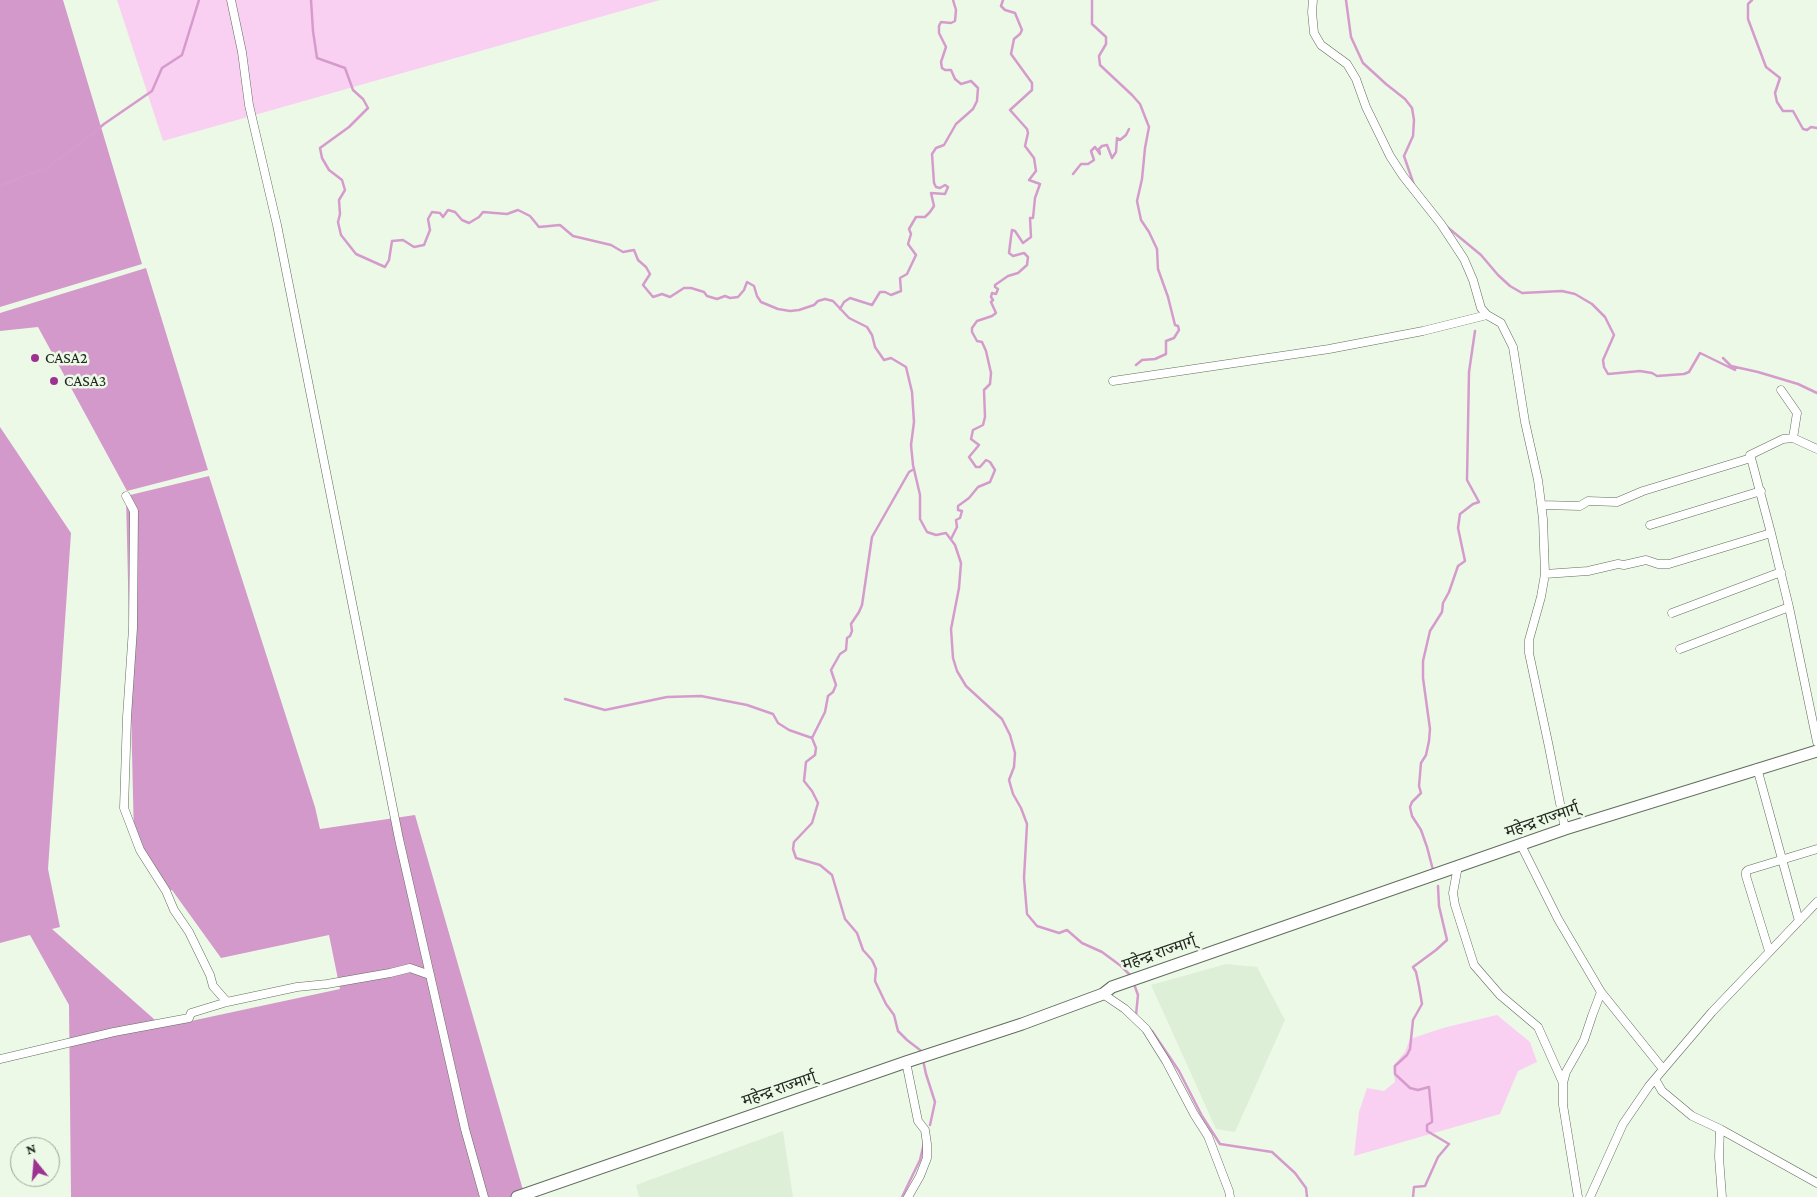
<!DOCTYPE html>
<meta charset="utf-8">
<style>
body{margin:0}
#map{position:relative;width:1817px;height:1197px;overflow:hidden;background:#ecf9e7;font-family:"Crimson Pro",serif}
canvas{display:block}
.north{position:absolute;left:10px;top:1137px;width:50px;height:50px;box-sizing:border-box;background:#ecf9e7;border:1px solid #9ca598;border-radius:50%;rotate:343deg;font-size:14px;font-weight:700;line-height:20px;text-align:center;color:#232821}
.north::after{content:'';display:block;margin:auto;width:18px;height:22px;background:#9d3293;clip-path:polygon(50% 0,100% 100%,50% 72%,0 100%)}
</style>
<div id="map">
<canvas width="1817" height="1197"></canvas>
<div class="north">N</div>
</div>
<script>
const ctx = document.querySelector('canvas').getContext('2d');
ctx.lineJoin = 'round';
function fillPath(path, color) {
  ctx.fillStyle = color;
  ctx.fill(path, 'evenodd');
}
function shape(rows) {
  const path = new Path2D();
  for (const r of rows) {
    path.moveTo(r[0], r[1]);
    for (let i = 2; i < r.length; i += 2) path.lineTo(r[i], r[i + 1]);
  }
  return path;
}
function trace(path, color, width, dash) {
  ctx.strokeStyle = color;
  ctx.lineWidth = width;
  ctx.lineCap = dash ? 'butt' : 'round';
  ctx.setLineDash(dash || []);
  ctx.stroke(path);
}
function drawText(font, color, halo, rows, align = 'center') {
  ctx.font = font + ' "Crimson Pro","Noto Sans Devanagari",serif';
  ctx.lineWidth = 5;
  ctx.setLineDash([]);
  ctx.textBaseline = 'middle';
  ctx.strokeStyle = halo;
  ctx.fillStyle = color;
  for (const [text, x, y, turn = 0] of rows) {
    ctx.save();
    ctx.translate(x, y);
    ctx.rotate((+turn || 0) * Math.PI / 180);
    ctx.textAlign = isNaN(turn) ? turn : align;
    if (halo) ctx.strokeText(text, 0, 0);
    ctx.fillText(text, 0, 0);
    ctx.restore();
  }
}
fillPath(shape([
 [1226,964,1257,967,1285,1020,1235,1132,1216,1129,1151,985],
 [783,1131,793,1197,639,1197,636,1185]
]), '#ddf0d7');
fillPath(shape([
 [117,0,660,0,163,141],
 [1497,1015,1530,1042,1537,1062,1518,1071,1500,1114,1354,1156,1359,1112,1367,1088,1384,1091,1395,1082,1393,1066,1405,1052,1410,1039,1443,1028]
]), '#f9d0f2');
fillPath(shape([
 [0,0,63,0,142,264,0,307],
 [146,268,208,470,127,491,38,327,0,331,0,313],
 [0,427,71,533,48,869,60,927,52,929,163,1027,340,989,329,935,221,958,172,890,166,891,134,838,126,496,209,476,315,807,320,829,415,815,525,1197,71,1197,69,1005,30,935,0,943]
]), '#d399cb');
trace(shape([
 [311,0,313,31,317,58,345,68,353,90,363,99,368,108,349,127,320,148,322,158,329,170,342,180,345,190,339,200,340,214,338,222,341,235,356,254,385,267,389,260,392,241,403,240,414,247,424,245,430,230,428,219,432,212,440,213,443,217,448,210,455,212,462,220,469,223,479,217,483,212,507,214,518,210,530,216,539,227,560,225,573,236,611,245,623,252,634,250,638,260,646,267,650,274,643,285,653,297,662,294,670,297,684,288,691,288,704,292,707,296,717,299,725,296,730,298,738,297,744,290,747,282,754,286,757,296,761,302,778,309,790,311,799,310,814,305,818,301,825,299,833,301,849,318,867,327,872,335,875,347,884,360,891,358,906,367,912,392,914,422,911,445,913,465,920,495,920,519,927,532,936,535,946,533,955,545,961,563,959,588,951,629,953,658,957,671,966,686,1002,719,1010,735,1015,753,1014,767,1009,780,1013,794,1021,808,1027,824,1024,878,1027,914,1037,926,1059,933,1067,930,1082,943,1102,952,1121,966,1131,976],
 [1092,0,1092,24,1106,37,1106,44,1099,56,1100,65,1132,95,1140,104,1149,127,1145,148,1142,179,1137,201,1141,220,1149,232,1157,249,1158,269,1168,297,1175,325,1178,326,1179,330,1174,338,1166,341,1166,354,1155,359,1142,360,1136,365],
 [1346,0,1351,37,1363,63,1386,84,1405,99,1412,108,1414,120,1413,136,1404,156,1414,185],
 [1752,0,1748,4,1748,19,1766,67,1780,78,1775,93,1777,102,1783,111,1793,111,1803,129,1807,130,1811,127,1817,128],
 [1073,174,1081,164,1088,164,1094,160,1091,151,1095,147,1100,154,1099,149,1102,146,1107,145,1112,158,1116,152,1117,138,1120,140,1126,135,1129,129],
 [0,186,21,177,45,169,89,137,104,124,152,91,162,68,182,55,199,0],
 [1446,226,1481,255,1498,275,1510,286,1522,293,1562,291,1575,294,1592,304,1605,317,1614,335,1603,360,1604,367,1608,374,1640,371,1652,373,1657,376,1684,374,1689,372,1700,353,1735,370,1723,358,1731,366,1758,372,1798,384,1817,393],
 [840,309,844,302,850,298,872,305,880,292,885,292,891,295,901,291,900,278,907,274,916,255,908,244,911,234,909,229,916,217,925,217,930,212,934,206,931,193,945,194,948,187,945,185,940,188,936,187,934,183,932,154,936,148,944,145,956,124,973,109,977,101,978,88,971,81,961,84,955,79,951,70,945,70,942,68,941,62,946,47,939,33,939,26,941,22,951,23,955,21,956,10,953,0],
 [951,539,957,527,956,520,960,518,962,511,958,510,958,506,969,498,978,487,990,482,995,470,990,462,986,460,980,467,976,467,969,457,979,445,971,439,973,430,983,425,985,417,984,390,990,384,991,373,986,351,982,342,977,341,972,332,972,328,977,321,992,316,996,313,991,302,993,300,991,297,992,293,996,294,998,289,995,287,995,285,1008,276,1018,273,1027,265,1028,257,1024,253,1013,256,1009,253,1011,237,1012,230,1015,231,1023,243,1031,237,1030,218,1033,218,1035,198,1040,184,1029,180,1036,171,1034,158,1025,146,1028,133,1027,129,1010,110,1032,90,1032,83,1011,54,1014,39,1020,34,1022,30,1015,13,1005,10,1001,6,1003,0],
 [565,699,605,710,667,697,701,696,747,705,773,714,778,723,789,730,812,738,816,748,815,755,806,762,804,781,812,791,818,803,812,823,794,842,793,849,796,858,820,865,832,875,845,919,857,933,863,950,872,960,876,969,875,981,886,1004,894,1015,898,1031,907,1040,920,1050,921,1053],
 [812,738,825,712,828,696,833,692,836,685,831,670,840,654,846,650,847,638,850,636,852,631,851,624,859,612,862,605,872,537,909,472,914,469],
 [1433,870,1427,847,1421,830,1412,816,1410,807,1412,802,1421,793,1419,786,1421,763,1426,755,1429,741,1430,729,1423,678,1423,661,1426,648,1430,631,1442,612,1443,603,1449,592,1458,566,1465,561,1458,528,1460,514,1473,504,1479,502,1467,480,1469,372,1475,331],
 [1134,984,1138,995,1136,1015,1137,1017],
 [1152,1031,1179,1071,1202,1116,1220,1144,1272,1152,1295,1173,1306,1188,1307,1197],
 [923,1060,926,1074,935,1102,930,1125],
 [902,1197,920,1160,924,1143],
 [1413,1197,1414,1187,1425,1186,1438,1157,1449,1144,1427,1131,1427,1125,1432,1122,1432,1119,1429,1087,1418,1090,1410,1088,1395,1074,1395,1066,1407,1055,1410,1049,1413,1020,1422,1004,1419,986,1416,972,1413,967,1436,950,1447,940,1439,906,1438,886]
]), '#d69bcd', 2.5);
const minor = shape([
 [231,0,242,52,249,105,277,225,399,839,430,975],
 [1313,0,1312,12,1314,33,1321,45,1347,64,1356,79,1366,107,1390,156,1403,176,1441,224,1464,259,1473,280,1481,308,1487,315,1501,323,1513,347,1525,422,1538,480,1543,519,1545,574,1541,597,1529,640,1529,653,1549,747,1565,829],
 [1113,381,1329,349,1423,331,1487,315],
 [1781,390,1797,413,1793,438],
 [1750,455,1783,439,1793,438,1817,449],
 [126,496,134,511,133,628,127,717,124,808,140,850,166,891,174,910,189,932,210,975,213,986,227,1002],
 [1542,505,1580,506,1588,501,1617,502,1643,491,1751,458,1771,533,1789,607,1817,742],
 [1650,525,1761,491],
 [1545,574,1588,571,1618,564,1624,565,1646,560,1658,564,1669,564,1771,533],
 [1672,613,1781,572],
 [1680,649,1789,607],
 [1757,768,1799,921],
 [1521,845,1558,919,1601,992,1592,1016,1584,1040,1566,1072,1563,1083,1563,1105,1578,1197],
 [1458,866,1453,893,1455,905,1474,965,1500,995,1538,1027,1563,1083],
 [1769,951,1746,876,1746,872,1748,870,1817,849],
 [1601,992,1663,1069],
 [1103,994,1125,1009,1146,1029,1166,1061,1194,1114,1208,1136,1229,1191,1230,1197],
 [0,1059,114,1032,189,1018,191,1013,227,1002,297,987,327,984,390,973,410,968,430,975,465,1129,484,1197],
 [906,1062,918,1121,925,1130,927,1144,927,1158,920,1176,908,1197],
 [1655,1079,1662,1091,1692,1116,1720,1129,1817,1183],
 [1720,1129,1719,1157,1722,1197],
 [1590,1197,1623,1124,1649,1086,1712,1012,1817,902]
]);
const highway = shape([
 [517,1197,906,1062,1022,1024,1103,994,1112,987,1565,829,1817,751]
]);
trace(minor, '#616d5d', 9);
trace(highway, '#616d5d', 13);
trace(minor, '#fff', 8);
trace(highway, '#fff', 11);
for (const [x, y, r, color] of [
 [35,358,5,"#9d3293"],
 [54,381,5,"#9d3293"]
]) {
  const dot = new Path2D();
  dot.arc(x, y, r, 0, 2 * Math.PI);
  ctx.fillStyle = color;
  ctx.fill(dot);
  trace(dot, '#ecf9e7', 2);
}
drawText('16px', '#232821', '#ecf9e7', [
 ["CASA2",45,358],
 ["CASA3",64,381]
], 'left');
drawText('16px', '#232821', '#ecf9e7', [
 ["महेन्द्र राज्मार्ग्",1542,820,-19],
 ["महेन्द्र राज्मार्ग्",1159,953,-19],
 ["महेन्द्र राज्मार्ग्",779,1089,-19]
]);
</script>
